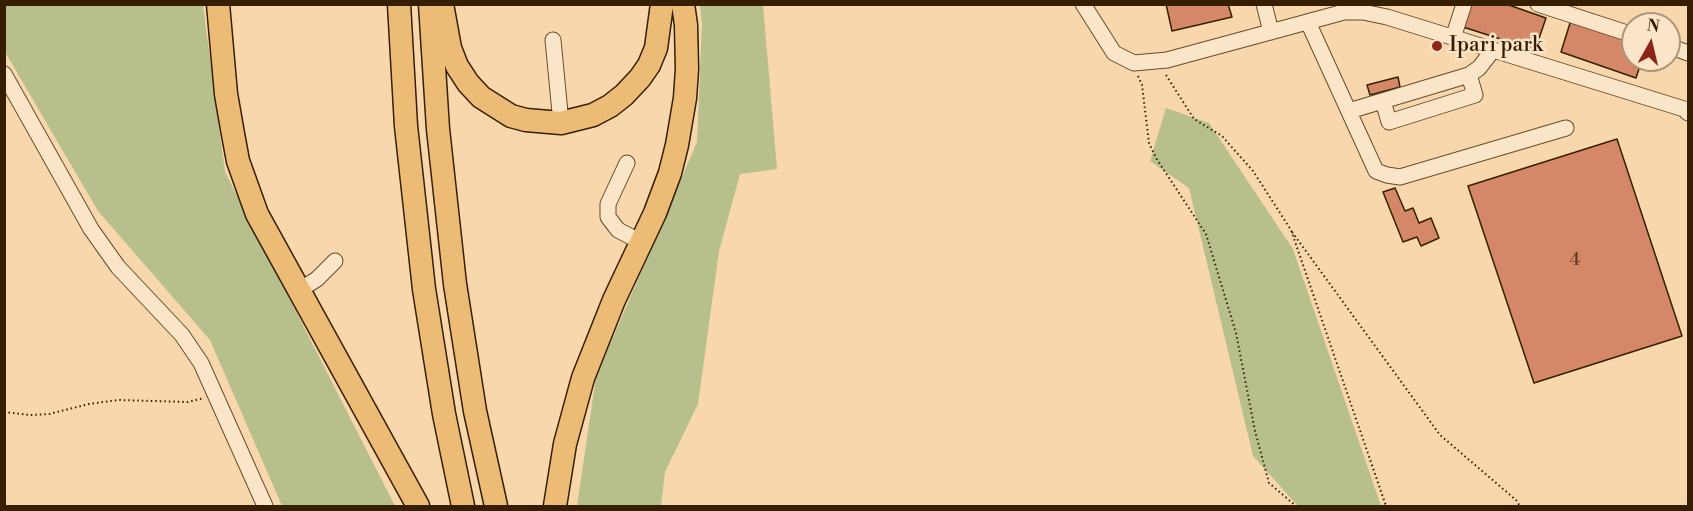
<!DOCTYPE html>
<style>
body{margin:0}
#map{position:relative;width:1693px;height:511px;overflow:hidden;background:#f7d7ab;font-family:"Libre Bodoni",serif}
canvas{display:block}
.frame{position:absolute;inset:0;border:6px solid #361f00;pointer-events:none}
.north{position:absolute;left:1621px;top:12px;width:60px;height:60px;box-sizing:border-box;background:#fae5c8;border:2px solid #ac9678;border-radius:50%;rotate:8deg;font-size:16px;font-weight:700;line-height:24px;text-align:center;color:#361f00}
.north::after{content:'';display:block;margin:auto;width:21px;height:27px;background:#8f2418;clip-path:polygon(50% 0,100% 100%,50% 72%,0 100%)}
</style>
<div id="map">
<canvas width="1693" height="511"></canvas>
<div class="frame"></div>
<div class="north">N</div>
</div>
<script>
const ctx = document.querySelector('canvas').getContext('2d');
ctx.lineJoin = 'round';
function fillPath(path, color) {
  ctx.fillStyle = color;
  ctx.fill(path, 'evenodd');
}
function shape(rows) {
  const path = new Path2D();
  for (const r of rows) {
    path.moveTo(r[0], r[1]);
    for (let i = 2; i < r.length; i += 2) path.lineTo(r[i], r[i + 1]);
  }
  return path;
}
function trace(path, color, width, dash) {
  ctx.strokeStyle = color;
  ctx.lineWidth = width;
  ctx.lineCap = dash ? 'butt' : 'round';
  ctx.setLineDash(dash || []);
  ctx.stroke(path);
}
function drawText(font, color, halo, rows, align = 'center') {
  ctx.font = font + ' "Libre Bodoni",serif';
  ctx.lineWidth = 5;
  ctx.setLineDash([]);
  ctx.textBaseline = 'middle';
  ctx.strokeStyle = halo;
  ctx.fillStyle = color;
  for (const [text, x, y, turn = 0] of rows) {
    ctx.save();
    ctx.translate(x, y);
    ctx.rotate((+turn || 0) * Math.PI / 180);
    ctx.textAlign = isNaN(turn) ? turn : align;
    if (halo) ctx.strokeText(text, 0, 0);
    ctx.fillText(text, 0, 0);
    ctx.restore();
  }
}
fillPath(shape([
 [4,5,203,5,225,172,395,506,282,506,210,340,98,211,5,52],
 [700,5,763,5,777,169,740,174,719,251,698,404,665,472,661,506,577,506,596,377,697,142,702,24],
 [1166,108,1209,123,1293,249,1381,506,1298,506,1253,456,1189,188,1150,161]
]), '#b7bf8d');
const building = shape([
 [1166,4,1228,4,1232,17,1172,31,1166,4],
 [1466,4,1506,4,1546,18,1535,50,1460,26,1466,4],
 [1571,20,1633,38,1633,60,1642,60,1636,78,1561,52,1571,20],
 [1398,77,1400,87,1370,95,1367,85,1398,77],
 [1617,139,1682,336,1534,383,1468,186,1617,139],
 [1395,188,1405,211,1413,208,1419,223,1431,218,1439,238,1421,246,1417,237,1403,242,1383,192,1395,188]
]);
fillPath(building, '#d48867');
trace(building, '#361f00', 1.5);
const minor = shape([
 [1083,4,1114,53,1134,63,1167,60,1344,12,1363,12,1387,17,1684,109,1688,113],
 [1264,4,1271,32],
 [1538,4,1633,35],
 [1308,22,1376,171,1387,175,1400,177,1566,128],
 [1453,38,1464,4],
 [553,40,561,123],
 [1669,46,1688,53],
 [4,74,91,229,118,267,182,335,201,363,265,506],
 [1383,101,1389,122,1475,95,1469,75],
 [1349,111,1469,75,1479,68,1493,50],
 [627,163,608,204,608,217,618,230,641,242],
 [298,291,317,279,335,261]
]);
const highway = shape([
 [218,4,226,94,233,134,238,161,257,214,418,506],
 [399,4,406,126,424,289,444,414,463,506],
 [430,4,438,129,455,284,475,411,496,506],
 [442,4,450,48,457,66,468,83,481,97,511,116,526,120,561,123,593,115,610,106,624,95,640,78,649,65,656,48,662,4],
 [555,506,565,444,583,378,614,300,655,213,670,173,677,145,685,98,687,69,686,25,683,4]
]);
trace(minor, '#664d2b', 17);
trace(highway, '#361f00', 25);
trace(shape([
 [1166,75,1194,119,1222,136,1253,171,1291,230,1386,506],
 [1138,76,1142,85,1149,143,1156,158,1206,234,1236,333,1255,431,1269,483,1296,506],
 [1292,232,1440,435,1516,500,1520,506],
 [4,412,30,415,49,414,89,404,118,400,188,402,204,398]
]), '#361f00', 2, [1.5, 3]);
trace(minor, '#fae5c8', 15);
trace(highway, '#ecbc76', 22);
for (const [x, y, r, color] of [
 [1437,46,6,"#8f2418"]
]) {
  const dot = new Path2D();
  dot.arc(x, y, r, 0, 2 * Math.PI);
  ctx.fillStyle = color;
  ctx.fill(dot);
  trace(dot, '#fae5c8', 2);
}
drawText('18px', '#5e391a', null, [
 ["4",1575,261]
]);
drawText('21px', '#361f00', '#fae5c8', [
 ["Ipari park",1449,46]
], 'left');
</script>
